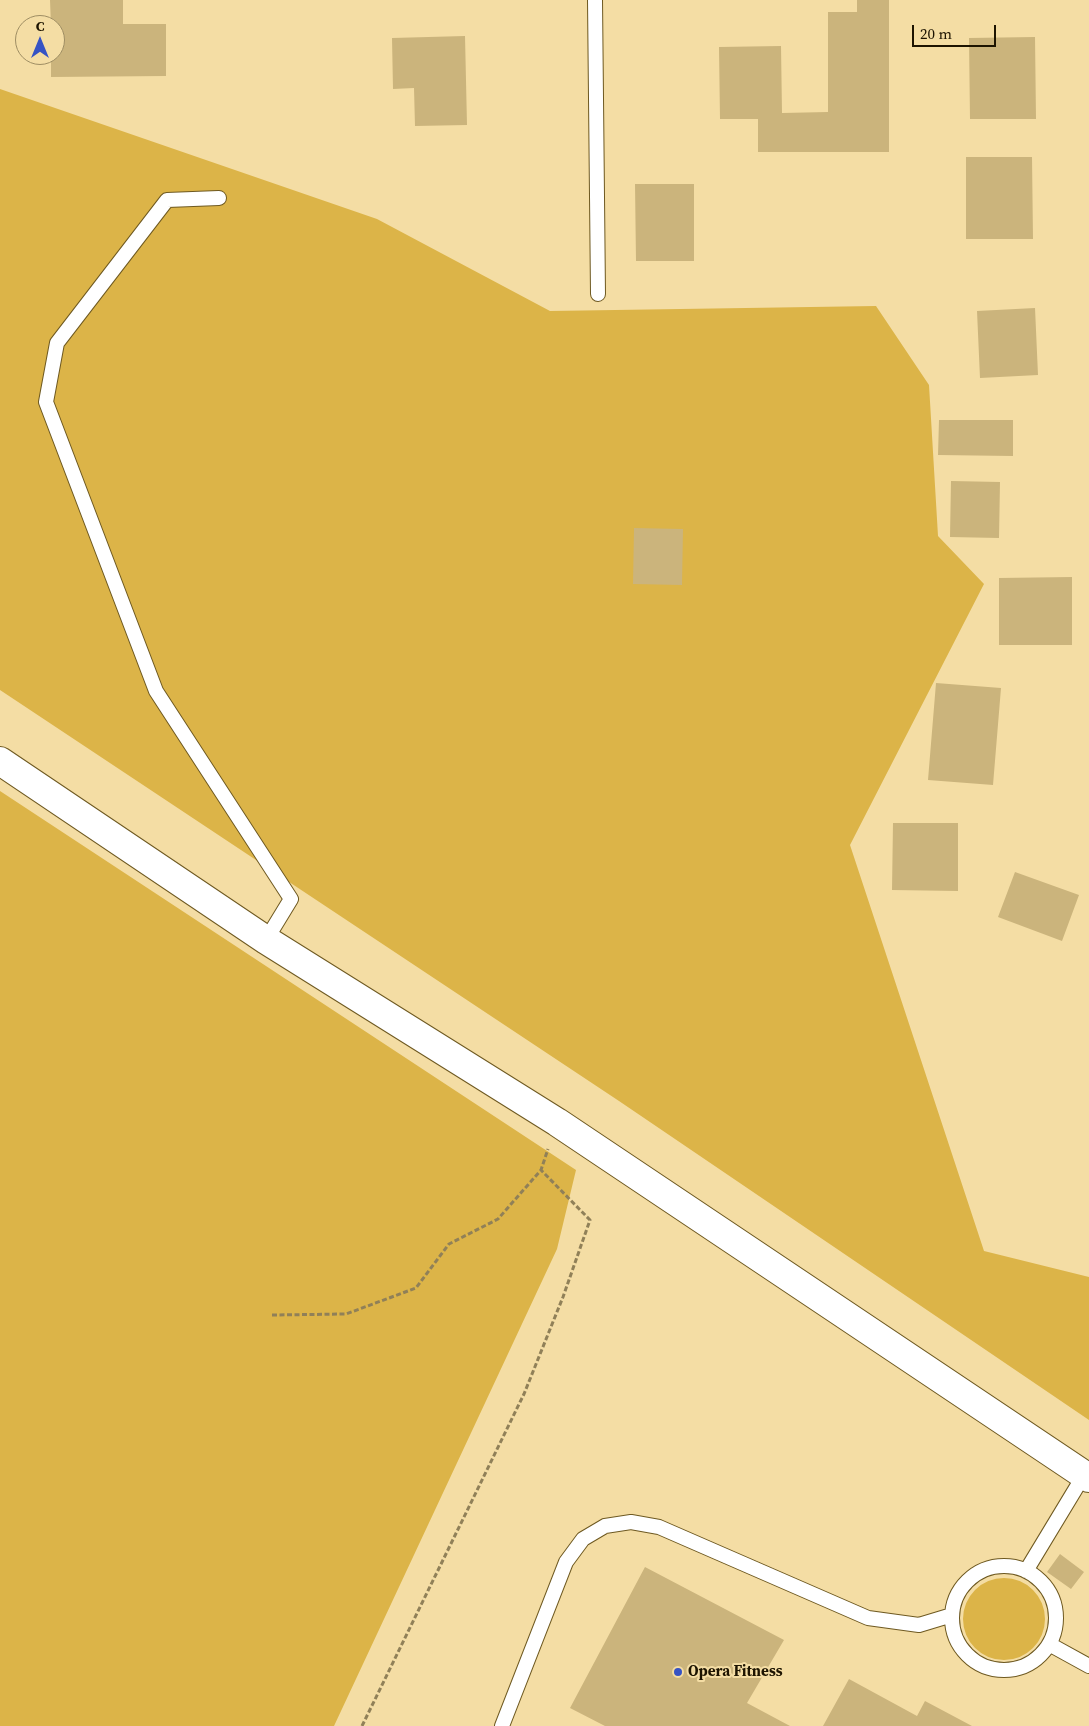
<!DOCTYPE html>
<meta charset="utf-8">
<style>
body{margin:0}
#map{position:relative;width:1089px;height:1726px;overflow:hidden;background:#f4dda4;font-family:"Source Serif 4",serif}
canvas{display:block}
.north{position:absolute;left:15px;top:15px;width:50px;height:50px;box-sizing:border-box;background:#f4dda4;border:1px solid #9e8d63;border-radius:50%;rotate:0deg;font-size:14px;font-weight:700;line-height:20px;text-align:center;color:#1d1401}
.north::after{content:'';display:block;margin:auto;width:18px;height:22px;background:#3653c4;clip-path:polygon(50% 0,100% 100%,50% 72%,0 100%)}
.scale{position:absolute;left:912px;top:25px;width:84px;height:22px;box-sizing:border-box;border:2px solid #1d1401;border-top:0;padding-left:6px;font-size:15px;line-height:18px;white-space:nowrap;color:#1d1401;-webkit-text-stroke:4px #f4dda4;paint-order:stroke}
</style>
<div id="map">
<canvas width="1089" height="1726"></canvas>
<div class="north">С</div>
<div class="scale">20 m</div>
</div>
<script>
const ctx = document.querySelector('canvas').getContext('2d');
ctx.lineJoin = 'round';
function fillPath(path, color) {
  ctx.fillStyle = color;
  ctx.fill(path, 'evenodd');
}
function shape(rows) {
  const path = new Path2D();
  for (const r of rows) {
    if (r.length === 3) {
      path.moveTo(r[0] + r[2], r[1]);
      path.arc(r[0], r[1], r[2], 0, 2 * Math.PI);
      continue;
    }
    path.moveTo(r[0], r[1]);
    for (let i = 2; i < r.length; i += 2) path.lineTo(r[i], r[i + 1]);
  }
  return path;
}
function trace(path, color, width, dash) {
  ctx.strokeStyle = color;
  ctx.lineWidth = width;
  ctx.lineCap = dash ? 'butt' : 'round';
  ctx.setLineDash(dash || []);
  ctx.stroke(path);
}
function drawText(font, color, halo, rows, align = 'center') {
  ctx.font = font + ' "Source Serif 4",serif';
  ctx.lineWidth = 4;
  ctx.setLineDash([]);
  ctx.textBaseline = 'middle';
  ctx.strokeStyle = halo;
  ctx.fillStyle = color;
  for (const [text, x, y, turn = 0] of rows) {
    ctx.save();
    ctx.translate(x, y);
    ctx.rotate((+turn || 0) * Math.PI / 180);
    ctx.textAlign = isNaN(turn) ? turn : align;
    if (halo) ctx.strokeText(text, 0, 0);
    ctx.fillText(text, 0, 0);
    ctx.restore();
  }
}
fillPath(shape([
 [0,89,377,219,550,311,876,306,929,385,938,536,984,584,850,845,984,1251,1089,1277,1089,1420,619,1101,0,690],
 [0,791,576,1170,557,1249,334,1726,0,1726],
 [1004,1619,41]
]), '#dcb448');
fillPath(shape([
 [50,0,123,0,123,24,166,24,166,76,51,77,51,55,55,55,55,25,51,25],
 [857,0,889,0,889,152,758,152,758,119,720,119,719,47,781,46,782,113,828,112,828,12,857,12],
 [465,36,467,125,415,126,414,88,393,89,392,38],
 [1035,37,1036,119,970,119,969,38],
 [966,157,1032,157,1033,239,966,239],
 [635,184,694,184,694,261,636,261],
 [1035,308,1038,375,980,378,977,311],
 [939,420,1013,420,1013,456,938,455],
 [951,481,1000,482,999,538,950,537],
 [634,528,683,529,682,585,633,584],
 [1072,577,1072,645,999,645,999,578],
 [936,683,1001,688,993,785,928,780],
 [893,823,958,823,958,891,892,890],
 [1015,872,1079,895,1062,941,998,917],
 [1060,1554,1084,1572,1071,1589,1047,1572],
 [645,1567,784,1640,747,1703,790,1726,605,1726,570,1708],
 [849,1679,917,1716,925,1701,972,1726,823,1726]
]), '#cbb47c');
const lane = shape([
 [595,0,598,294],
 [219,198,167,200,57,343,46,402,156,691,291,899,266,940],
 [1004,1618,52],
 [1026,1571,1084,1475],
 [1049,1644,1089,1666],
 [502,1726,566,1562,583,1539,605,1526,631,1522,659,1527,868,1618,919,1625,952,1615]
]);
const street = shape([
 [0,761,266,940,557,1122,1089,1478]
]);
trace(lane, '#6e5921', 16);
trace(street, '#6e5921', 30);
trace(shape([
 [272,1315,346,1314,416,1288,449,1244,498,1219,541,1170,548,1149],
 [362,1726,524,1394,563,1297,590,1220,541,1170]
]), '#908058', 3, [5, 2.5]);
trace(lane, '#fff', 14);
trace(street, '#fff', 28);
for (const [x, y, r, color] of [
 [678,1672,5,"#3653c4"]
]) {
  const dot = new Path2D();
  dot.arc(x, y, r, 0, 2 * Math.PI);
  ctx.fillStyle = color;
  ctx.fill(dot);
  trace(dot, '#f4dda4', 2);
}
drawText('bold 15px', '#1d1401', '#f4dda4', [
 ["Opera Fitness",688,1672]
], 'left');
</script>
